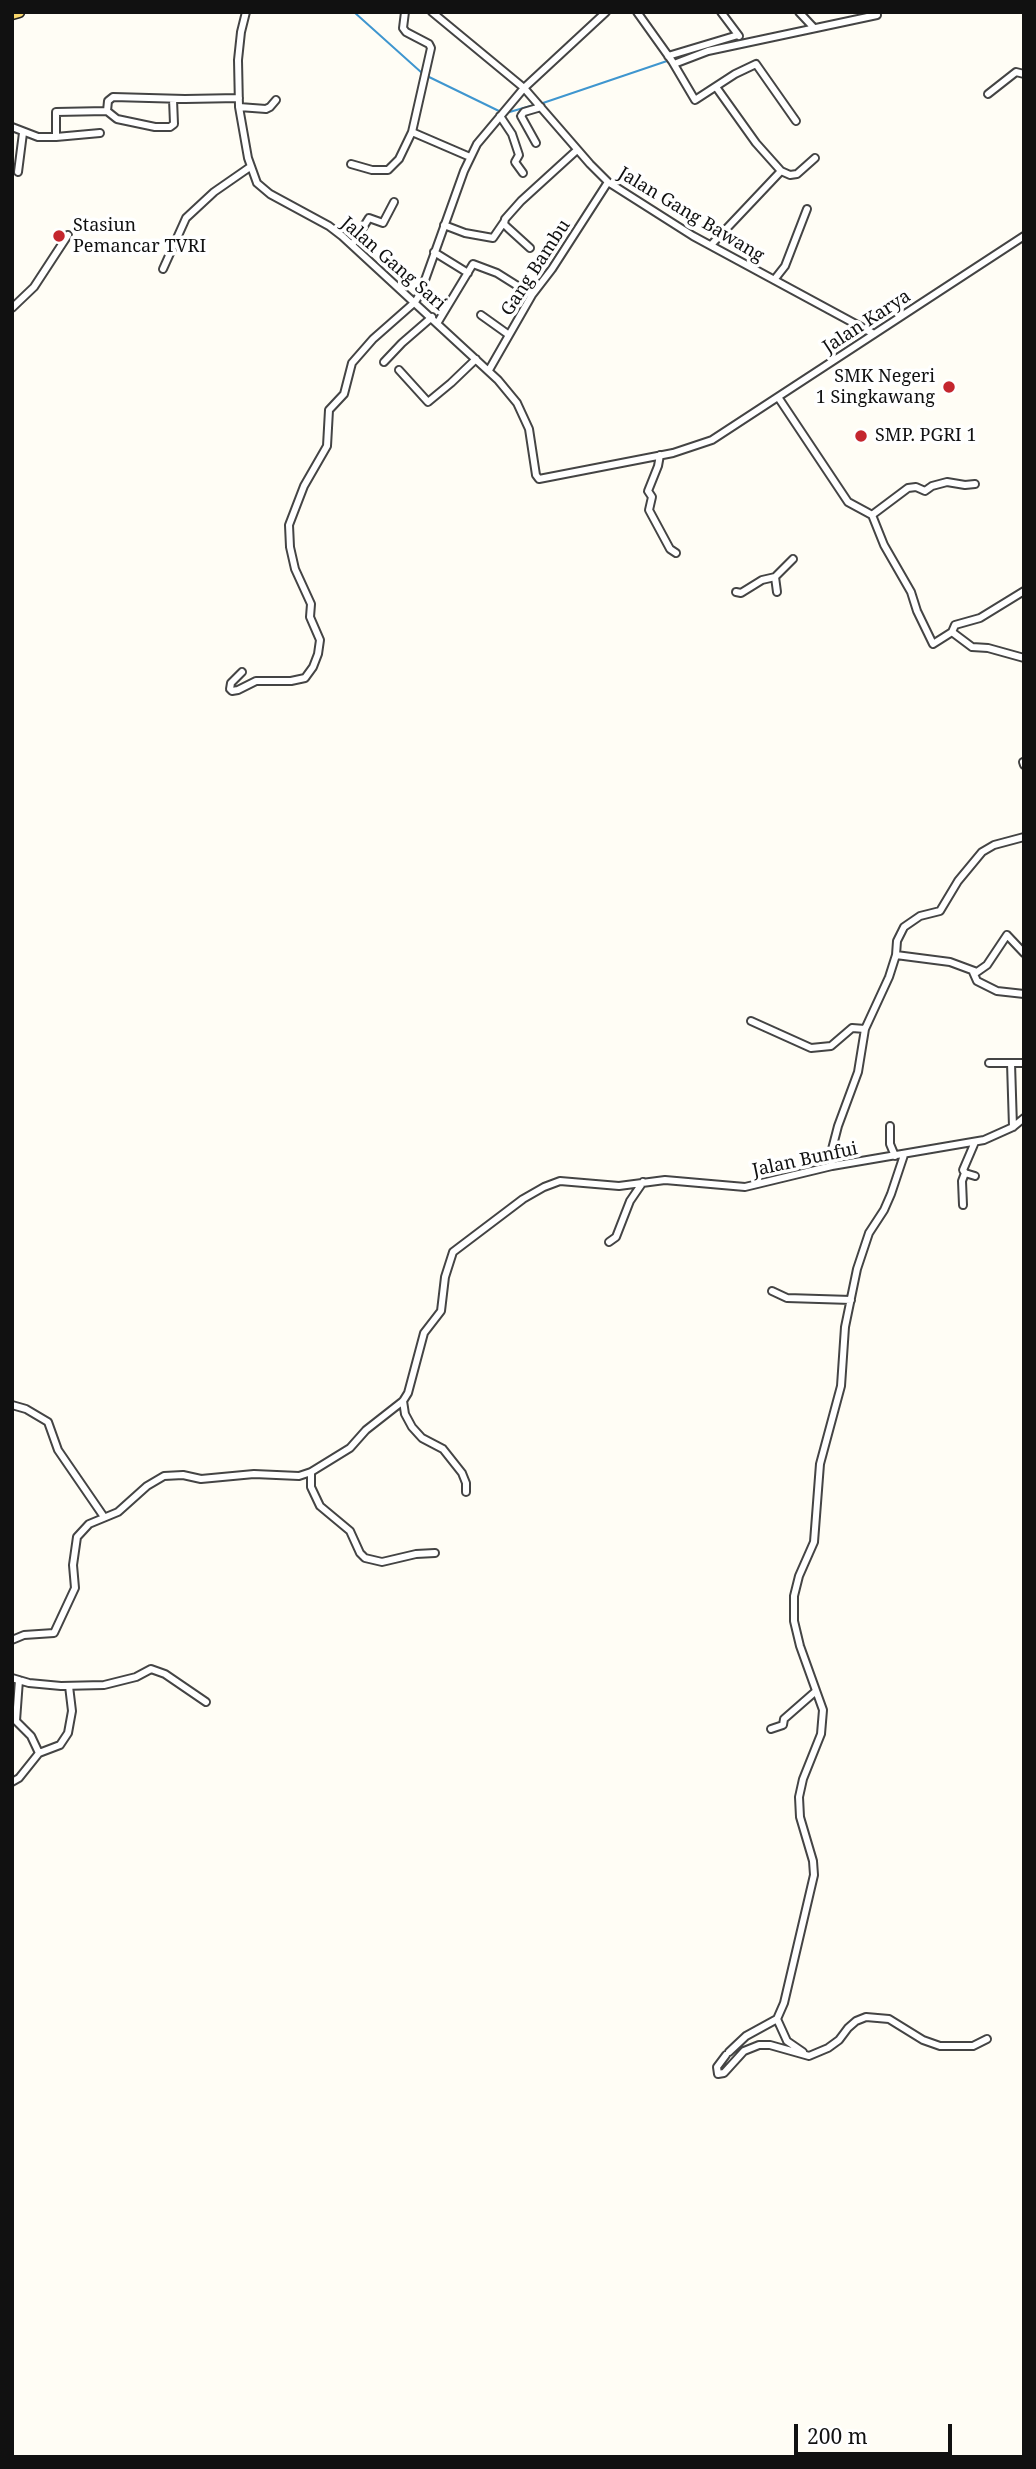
<!DOCTYPE html>
<style>
body{margin:0}
#map{position:relative;width:1036px;height:2469px;overflow:hidden;background:#fffdf5;font-family:"Noto Serif",serif}
canvas{display:block}
.frame{position:absolute;inset:0;border:14px solid #111;pointer-events:none}
.scale{position:absolute;left:794px;top:2424px;width:158px;height:32px;box-sizing:border-box;border:4px solid #111;border-top:0;padding-left:9px;font-size:21px;line-height:24px;white-space:nowrap;color:#111;-webkit-text-stroke:5px #fff;paint-order:stroke}
</style>
<div id="map">
<canvas width="1036" height="2469"></canvas>
<div class="frame"></div>
<div class="scale">200 m</div>
</div>
<script>
const ctx = document.querySelector('canvas').getContext('2d');
ctx.lineJoin = 'round';
function shape(rows) {
  const path = new Path2D();
  for (const r of rows) {
    path.moveTo(r[0], r[1]);
    for (let i = 2; i < r.length; i += 2) path.lineTo(r[i], r[i + 1]);
  }
  return path;
}
function trace(path, color, width, dash) {
  ctx.strokeStyle = color;
  ctx.lineWidth = width;
  ctx.lineCap = dash ? 'butt' : 'round';
  ctx.setLineDash(dash || []);
  ctx.stroke(path);
}
function drawText(font, color, halo, rows, align = 'center') {
  ctx.font = font + ' "Noto Serif",serif';
  ctx.lineWidth = 7;
  ctx.setLineDash([]);
  ctx.textBaseline = 'middle';
  ctx.strokeStyle = halo;
  ctx.fillStyle = color;
  for (const [text, x, y, turn = 0] of rows) {
    ctx.save();
    ctx.translate(x, y);
    ctx.rotate((+turn || 0) * Math.PI / 180);
    ctx.textAlign = isNaN(turn) ? turn : align;
    if (halo) ctx.strokeText(text, 0, 0);
    ctx.fillText(text, 0, 0);
    ctx.restore();
  }
}
trace(shape([
 [354,12,422,73],
 [672,59,702,49,779,33],
 [427,76,501,112],
 [540,104,667,61],
 [506,113,534,105]
]), '#3f96cf', 2);
const minor = shape([
 [246,12,241,32,238,60,239,107,248,158,257,183,270,194,329,226,342,236,498,380,517,403,529,429,536,475,539,479,673,453,712,440,1024,236],
 [405,12,403,28,406,32,429,44,431,48,412,132,470,157],
 [432,12,524,88,590,164,608,182,693,236,874,334],
 [637,12,672,61,695,100,735,74,756,64,796,121],
 [721,12,739,36],
 [799,12,814,28],
 [668,56,738,35],
 [674,64,708,51,877,15],
 [716,87,756,143,781,171,790,175,797,174,815,158],
 [988,94,1016,72,1024,74],
 [239,107,266,109,270,107,276,100],
 [107,111,108,101,113,97,185,99,239,98],
 [107,111,117,119,155,127,170,127,174,124,173,99],
 [500,116,512,134,519,155,515,162,523,173],
 [12,127,38,137,56,137,56,112,107,111],
 [56,137,100,133],
 [536,143,521,116,524,112,541,107],
 [351,164,372,170,388,170,399,159,412,132],
 [18,172,23,133],
 [444,225,465,233,493,238,504,222],
 [352,245,369,218,383,223,394,202],
 [711,245,781,171],
 [530,248,508,228,504,224,505,219,521,201,577,150],
 [434,252,468,273],
 [163,269,186,218,214,192,250,167],
 [774,280,785,266,807,209],
 [12,308,34,287,68,235],
 [481,315,509,335],
 [438,322,473,264,497,273,532,295],
 [384,362,402,343,432,317],
 [399,370,428,402,451,383,476,359],
 [489,370,532,295,552,269,608,182],
 [778,397,848,502,872,515,884,545,911,592,917,611,933,644,952,632,972,647,988,648,1024,658],
 [660,455,658,466,648,491,652,497,649,510,670,549,676,553],
 [872,515,908,488,916,487,925,491,932,486,947,482,965,485,975,484],
 [775,577,777,592],
 [736,592,741,593,762,580,775,577,793,559],
 [952,632,955,625,980,618,1024,591],
 [242,672,231,683,230,689,232,691,238,690,256,681,291,681,305,678,313,667,318,654,320,640,310,617,311,604,295,569,290,547,289,525,304,486,327,446,329,410,344,394,352,363,373,339,415,302,420,294,464,171,477,144,524,88,606,12],
 [1023,762,1024,765],
 [896,955,950,962,977,972,987,965,1007,935,1024,953],
 [973,972,977,981,997,991,1024,994],
 [751,1021,811,1048,831,1046,852,1028,865,1029],
 [989,1063,1024,1063],
 [1011,1063,1013,1127],
 [890,1126,890,1144,895,1156],
 [975,1142,963,1170,965,1173,975,1176],
 [832,1166,831,1153,838,1126,858,1072,865,1029,889,977,896,955,897,941,904,927,920,916,940,911,958,881,982,852,994,845,1024,837],
 [963,1205,962,1181,965,1173],
 [609,1242,616,1237,630,1201,643,1182],
 [772,1291,787,1298,851,1300],
 [403,1401,405,1414,412,1427,422,1438,443,1449,462,1473,466,1483,466,1492],
 [12,1405,26,1409,48,1422,58,1450,104,1517],
 [311,1472,311,1487,320,1506,350,1531,360,1553,365,1558,382,1562,416,1554,435,1553],
 [12,1640,24,1635,54,1633,75,1588,73,1565,77,1537,89,1524,118,1512,147,1486,164,1476,183,1475,201,1479,254,1474,299,1476,311,1472,350,1448,366,1430,403,1401,408,1393,424,1333,441,1311,445,1277,453,1252,523,1199,544,1187,560,1181,619,1186,665,1180,745,1187,832,1166,984,1140,1013,1127,1024,1118],
 [12,1678,29,1683,61,1686,104,1685,136,1677,151,1669,165,1674,206,1702],
 [19,1680,16,1721,31,1736,39,1753],
 [771,1729,783,1725,784,1719,816,1691],
 [12,1782,19,1778,39,1753,60,1745,68,1733,72,1711,69,1686],
 [777,2019,787,2041,803,2052],
 [729,2052,746,2036,777,2019,784,2003,814,1875,813,1861,800,1817,799,1797,803,1779,821,1734,823,1710,800,1646,794,1621,794,1596,799,1576,814,1542,820,1464,841,1386,845,1327,857,1269,869,1233,884,1210,891,1194,904,1155],
 [726,2055,717,2067,718,2074,724,2073,744,2051,759,2045,770,2045,809,2056,828,2048,839,2040,848,2028,856,2021,866,2017,889,2019,923,2040,940,2046,973,2046,987,2039]
]);
const primary = shape([
 [12,14,19,12]
]);
trace(minor, '#444', 10);
trace(primary, '#222', 13);
trace(minor, '#fff', 6);
trace(primary, '#f9d66b', 10);
for (const [x, y, r, color] of [
 [59,236,7,"#c4262e"],
 [949,387,7,"#c4262e"],
 [861,436,7,"#c4262e"]
]) {
  const dot = new Path2D();
  dot.arc(x, y, r, 0, 2 * Math.PI);
  ctx.fillStyle = color;
  ctx.fill(dot);
  trace(dot, '#fff', 2.5);
}
drawText('18px', '#111', '#fff', [
 ["Jalan Gang Bawang",691,215,31],
 ["Jalan Gang Sari",393,264,41],
 ["Gang Bambu",536,268,-57],
 ["Jalan Karya",867,322,-33],
 ["Jalan Bunfui",805,1160,-12]
]);
drawText('18px', '#111', '#fff', [
 ["Stasiun",73,226],
 ["Pemancar TVRI",73,247],
 ["SMK Negeri",935,377,"right"],
 ["1 Singkawang",935,398,"right"],
 ["SMP. PGRI 1",875,436]
], 'left');
</script>
